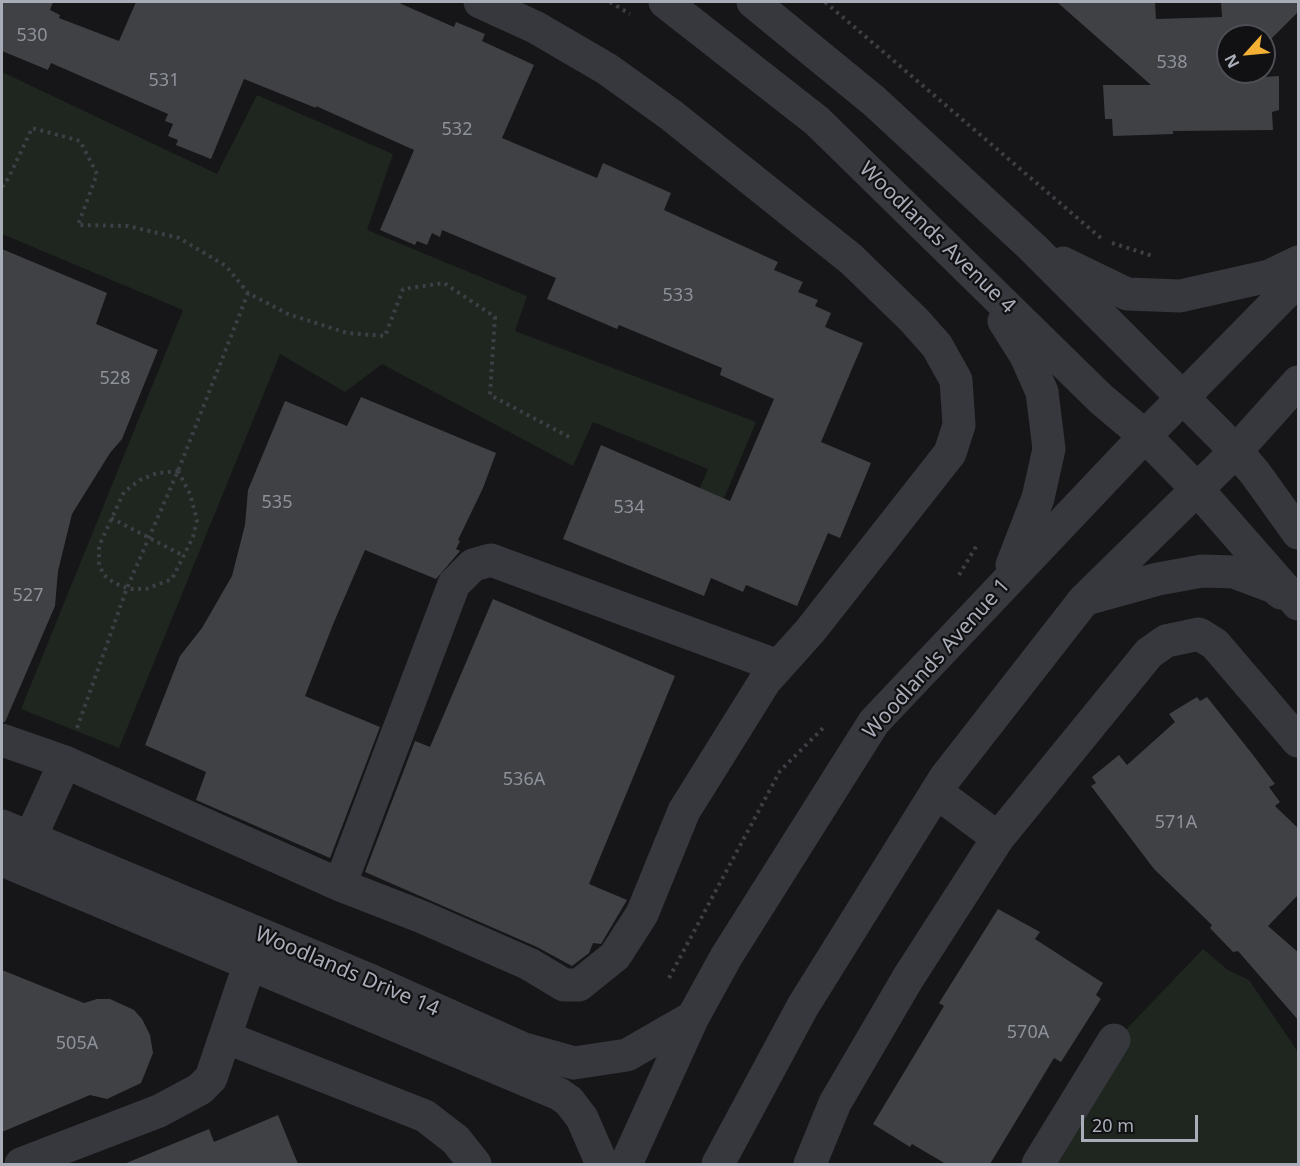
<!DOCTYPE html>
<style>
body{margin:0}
#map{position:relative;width:1300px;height:1166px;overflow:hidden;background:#161618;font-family:"Noto Sans",sans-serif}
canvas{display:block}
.frame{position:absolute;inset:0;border:3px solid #a8adb8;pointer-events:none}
.north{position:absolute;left:1216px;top:24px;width:60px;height:60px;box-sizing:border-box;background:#111113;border:2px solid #4d4f55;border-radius:50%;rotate:243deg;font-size:16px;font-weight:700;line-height:24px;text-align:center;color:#a8adb8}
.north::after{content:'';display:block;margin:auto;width:21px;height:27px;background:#f2b134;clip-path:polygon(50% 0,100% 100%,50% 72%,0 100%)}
.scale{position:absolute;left:1081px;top:1115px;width:117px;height:27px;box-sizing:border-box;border:3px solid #a8adb8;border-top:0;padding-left:8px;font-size:18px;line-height:21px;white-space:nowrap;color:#a8adb8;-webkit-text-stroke:4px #111113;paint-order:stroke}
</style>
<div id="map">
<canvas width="1300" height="1166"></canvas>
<div class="frame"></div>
<div class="north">N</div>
<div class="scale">20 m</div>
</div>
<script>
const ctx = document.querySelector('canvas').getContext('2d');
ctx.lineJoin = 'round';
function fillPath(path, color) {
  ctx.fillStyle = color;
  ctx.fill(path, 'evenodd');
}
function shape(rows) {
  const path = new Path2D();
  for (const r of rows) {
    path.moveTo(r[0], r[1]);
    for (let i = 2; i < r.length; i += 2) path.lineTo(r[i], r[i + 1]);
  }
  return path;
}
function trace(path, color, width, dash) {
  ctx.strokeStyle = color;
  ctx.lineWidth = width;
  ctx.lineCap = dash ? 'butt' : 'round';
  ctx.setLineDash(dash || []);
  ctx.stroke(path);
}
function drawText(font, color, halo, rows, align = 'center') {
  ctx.font = font + ' "Noto Sans",sans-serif';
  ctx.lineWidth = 4.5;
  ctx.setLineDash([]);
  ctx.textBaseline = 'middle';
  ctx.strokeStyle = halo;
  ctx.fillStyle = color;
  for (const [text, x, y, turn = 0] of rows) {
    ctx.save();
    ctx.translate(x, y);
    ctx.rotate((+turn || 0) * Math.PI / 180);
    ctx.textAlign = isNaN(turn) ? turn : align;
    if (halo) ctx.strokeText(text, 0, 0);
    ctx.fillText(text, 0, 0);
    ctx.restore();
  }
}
fillPath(shape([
 [2,72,217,174,257,95,393,154,367,230,527,296,515,331,756,422,722,503,698,492,708,469,593,422,573,466,382,364,345,392,280,354,119,748,21,709,183,310,2,234],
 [1203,949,1228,970,1249,980,1298,1052,1298,1164,1042,1164,1115,1041]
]), '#1e261f');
fillPath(shape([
 [2,2,53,2,50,10,60,15,59,18,119,41,136,2,397,2,454,27,456,22,485,34,482,41,534,65,502,138,597,178,603,163,671,193,664,210,778,262,774,270,803,282,798,292,818,300,815,306,831,313,825,327,863,343,821,442,871,463,840,538,828,533,797,606,746,585,743,592,711,578,704,596,563,539,601,445,730,501,774,399,720,375,722,368,619,325,617,329,547,299,556,278,442,230,440,237,432,233,427,245,417,241,415,245,380,230,414,150,316,106,316,108,244,79,211,159,176,145,178,140,168,136,173,124,165,121,168,114,51,63,48,70,2,51],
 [1057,2,1155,2,1156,19,1222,17,1221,2,1299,2,1299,11,1264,46,1264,36,1228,36,1228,72,1238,72,1231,79,1279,76,1279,110,1272,112,1273,130,1173,131,1173,134,1113,136,1112,119,1105,119,1103,85,1151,85],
 [2,249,107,293,96,324,158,350,122,439,110,453,72,514,58,571,55,606,5,722,2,722],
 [361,397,496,453,483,488,458,540,460,541,456,549,460,551,436,579,365,550,334,622,305,696,380,727,330,858,196,800,206,772,145,745,180,656,202,628,232,576,245,525,248,490,285,401,347,426],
 [493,599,675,676,589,884,627,900,601,944,593,943,589,953,572,966,537,947,365,872,415,741,430,747],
 [1197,697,1200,701,1207,697,1253,755,1275,784,1269,787,1280,802,1275,806,1299,829,1299,894,1268,926,1299,953,1299,1021,1238,951,1233,952,1210,928,1212,925,1154,869,1091,786,1096,783,1092,777,1119,755,1127,765,1175,722,1169,714],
 [998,909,1040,932,1035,939,1103,983,1096,995,1101,999,1061,1062,1054,1058,990,1164,946,1164,912,1144,910,1147,873,1124,944,1006,939,1003],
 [2,970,84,1003,97,999,110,999,134,1010,142,1019,150,1035,153,1053,141,1083,107,1099,90,1095,2,1132],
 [278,1115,298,1164,124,1164,209,1129,214,1142]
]), '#404145');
trace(shape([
 [610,2,630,14],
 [825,2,1102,239],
 [2,187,9,177,32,128,80,141,97,174,78,225,128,226,179,238,226,266,248,293,288,314,347,333,385,336,403,289,444,283,495,317,490,395,573,439],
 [1112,243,1153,256],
 [178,471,190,494,197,520,193,537,172,579,146,589,130,589,114,583,104,575,99,565,99,546,124,492,140,480,157,473,178,471],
 [111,518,184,556],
 [959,575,977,545],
 [77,728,127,588,178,471,248,293],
 [669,978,780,771,825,726]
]), '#3d3f44', 4, [3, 4.5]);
trace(shape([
 [665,2,817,121,1101,399,1145,436,1197,489,1298,604],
 [753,2,874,101,1032,247,1236,451,1255,473,1298,533],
 [1063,263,1127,294,1180,296,1269,276,1298,262],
 [1004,321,1026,356,1042,392,1049,449,1038,498,1012,565],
 [1086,599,1158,579,1202,571,1234,572,1274,587,1281,593],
 [2,740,65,762,340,885,422,917,529,964,564,985,579,985,615,956,642,914,684,811,765,681,810,631,950,453,959,425,956,380,937,346,914,320,851,259,671,115,607,69,535,27,480,2],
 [936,792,998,838],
 [2,826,372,981,524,1049,574,1063,627,1055,693,1017],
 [22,856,65,762],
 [2,860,559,1094,569,1101,582,1118,602,1164],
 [340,885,454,584,473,565,491,560,778,666],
 [225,1037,425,1116,456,1140,475,1164],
 [21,1164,159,1111,200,1089,211,1078,256,945],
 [626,1164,693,1017,726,957,874,722,1145,436,1298,280],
 [718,1164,803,1006,945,778,1084,600,1236,451,1298,382],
 [810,1164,835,1103,908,978,998,838,1149,653,1166,641,1199,634,1215,644,1298,741],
 [1038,1164,1114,1040]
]), '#37383d', 33);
drawText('18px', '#8e929b', null, [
 ["530",32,36],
 ["538",1172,63],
 ["531",164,81],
 ["532",457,130],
 ["533",678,296],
 ["528",115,379],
 ["535",277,503],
 ["534",629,508],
 ["527",28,596],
 ["536A",524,780],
 ["571A",1176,823],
 ["570A",1028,1033],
 ["505A",77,1044]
]);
drawText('21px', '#a8adb8', '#111113', [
 ["Woodlands Avenue 4",937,238,44],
 ["Woodlands Avenue 1",937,659,-48],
 ["Woodlands Drive 14",347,972,23]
]);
</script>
